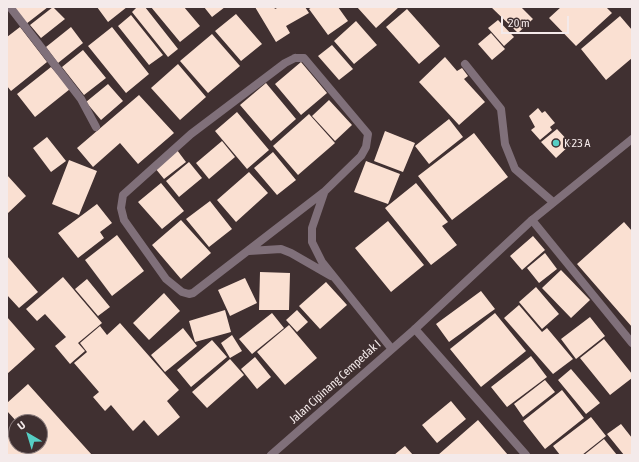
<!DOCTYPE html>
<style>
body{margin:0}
#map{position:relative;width:639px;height:462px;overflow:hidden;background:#403031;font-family:"Asap Condensed",sans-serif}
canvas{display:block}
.frame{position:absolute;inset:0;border:8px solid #f4eaea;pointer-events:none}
.north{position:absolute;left:8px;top:414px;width:40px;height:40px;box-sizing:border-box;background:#403031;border:1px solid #887a7b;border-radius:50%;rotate:322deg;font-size:11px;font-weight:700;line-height:16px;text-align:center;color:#f4eaea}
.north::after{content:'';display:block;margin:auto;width:14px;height:18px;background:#56cec4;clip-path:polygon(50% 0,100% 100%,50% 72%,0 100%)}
.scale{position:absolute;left:501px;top:16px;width:68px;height:18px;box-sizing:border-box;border:2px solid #f4eaea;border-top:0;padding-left:5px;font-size:12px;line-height:14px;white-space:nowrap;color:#f4eaea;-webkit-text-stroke:3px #403031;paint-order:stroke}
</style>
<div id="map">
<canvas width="639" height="462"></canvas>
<div class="frame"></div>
<div class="north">U</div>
<div class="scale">20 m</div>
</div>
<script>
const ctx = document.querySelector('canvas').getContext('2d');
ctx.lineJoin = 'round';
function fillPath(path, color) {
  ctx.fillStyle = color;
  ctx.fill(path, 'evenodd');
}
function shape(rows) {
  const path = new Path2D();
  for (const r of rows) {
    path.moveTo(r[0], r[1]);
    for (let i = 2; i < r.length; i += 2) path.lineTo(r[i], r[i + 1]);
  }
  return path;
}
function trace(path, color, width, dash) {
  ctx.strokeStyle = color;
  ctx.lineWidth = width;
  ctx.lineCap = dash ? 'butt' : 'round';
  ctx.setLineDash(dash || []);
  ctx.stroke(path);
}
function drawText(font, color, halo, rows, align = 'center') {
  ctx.font = font + ' "Asap Condensed",sans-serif';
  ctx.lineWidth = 4;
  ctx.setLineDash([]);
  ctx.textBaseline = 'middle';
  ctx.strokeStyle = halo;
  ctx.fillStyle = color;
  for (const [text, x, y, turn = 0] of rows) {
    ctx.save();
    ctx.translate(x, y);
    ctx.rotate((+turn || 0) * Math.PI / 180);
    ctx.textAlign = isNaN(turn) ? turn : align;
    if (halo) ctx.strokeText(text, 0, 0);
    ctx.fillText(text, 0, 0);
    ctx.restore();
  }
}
fillPath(shape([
 [13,7,48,7,26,24],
 [53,7,65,19,41,38,30,25],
 [97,7,127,7,108,22],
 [137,7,145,7,178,49,168,57,132,12],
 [151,7,184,7,200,26,180,42],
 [204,7,225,7,212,17],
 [255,7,274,7,275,9,279,7,305,7,309,13,286,26,290,33,276,42],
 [312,7,338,7,348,21,328,35,309,9],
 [357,7,399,7,376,28],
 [491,7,521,7,533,19,518,33],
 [561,7,606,7,612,13,576,46,549,18],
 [407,9,440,46,419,64,386,27],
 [236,14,262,44,241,61,215,31],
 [131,15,163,55,149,65,118,26],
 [620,16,632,30,632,58,606,80,581,49],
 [498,20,514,37,504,46,488,28],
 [356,21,377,45,354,64,334,41],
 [20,27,47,62,11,91,7,86,7,37],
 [71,27,83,43,58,63,46,47],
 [112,27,149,74,126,93,88,46],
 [491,33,505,49,492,60,478,44],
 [212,34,240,66,208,93,180,61],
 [332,45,353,69,339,80,318,56],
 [83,50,106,78,84,95,62,67],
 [445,57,457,71,462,68,468,76,464,79,485,102,459,125,419,82],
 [301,62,327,93,301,115,275,84],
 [178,64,206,97,180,120,151,88],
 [51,67,70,89,35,117,17,94],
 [266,83,296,119,271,141,240,105],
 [108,84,123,101,101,120,86,102],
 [139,95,174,133,138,164,120,143,93,167,77,148],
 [329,100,352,125,335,141,312,116],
 [538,108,542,113,545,111,555,123,550,127,552,130,540,140,531,130,535,127,529,116],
 [237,112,269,150,247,169,215,131],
 [309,114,335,143,298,175,273,146],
 [449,119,463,137,429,164,415,146],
 [557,129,571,144,556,158,541,142],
 [385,131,415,143,403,172,374,161],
 [474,133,508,177,452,220,418,176],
 [47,137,66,161,51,172,33,148],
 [222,141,235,157,209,179,196,163],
 [177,150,186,162,164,179,155,168],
 [273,152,296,180,277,195,254,168],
 [69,160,97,171,79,215,52,204],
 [366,161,400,174,388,204,354,192],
 [189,162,202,178,179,197,166,181],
 [249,172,268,193,236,222,217,200],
 [7,175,26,196,7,214],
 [161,183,184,211,162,229,138,202],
 [416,183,448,222,442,226,457,245,431,265,385,208],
 [210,201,232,229,209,247,186,219],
 [97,204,112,223,100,232,104,238,78,258,58,233],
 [181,220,211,253,181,279,152,245],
 [388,221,424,265,391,292,355,248],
 [624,222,632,231,632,327,577,264],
 [117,235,144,271,112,296,85,260],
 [533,236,545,250,522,270,510,256],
 [545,253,557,269,539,283,527,268],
 [7,256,38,292,19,308,7,295],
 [561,270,590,300,571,318,542,288],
 [260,272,290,273,289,310,259,310],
 [63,277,102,323,78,343,85,351,70,364,55,346,66,337,45,314,37,321,26,309],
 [245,278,257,303,230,316,218,290],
 [87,279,110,307,98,316,75,289],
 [326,282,347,305,320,329,299,306],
 [536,287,559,314,542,329,519,302],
 [481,291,495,309,449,342,436,324],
 [164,293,180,311,149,340,133,323],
 [519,305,542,332,547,328,573,359,553,374,504,318],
 [225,310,231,332,195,342,189,321],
 [297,310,308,322,297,332,286,320],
 [272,313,284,328,252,354,239,339],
 [495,313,526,351,481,387,450,349],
 [7,317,35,349,7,374],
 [590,317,605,336,576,359,561,339],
 [120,323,179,390,167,401,180,417,158,436,144,420,133,431,111,405,105,411,93,397,99,392,74,363,87,352,80,343,100,326,107,335],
 [289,325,317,358,285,385,257,352],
 [183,328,197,346,165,372,151,355],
 [232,335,242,351,230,358,221,343],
 [604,339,632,374,632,378,610,395,580,358],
 [212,340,227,357,191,387,177,370],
 [531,356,547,377,507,407,491,387],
 [255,357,271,377,257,389,241,369],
 [230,359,244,375,207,408,192,392],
 [571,369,600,403,586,414,558,380],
 [545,380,555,392,523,417,514,404],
 [28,384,46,404,92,455,7,455,7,438,16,430,16,446,40,446,40,422,17,422,7,411,7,403],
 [562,390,584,418,545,449,523,421],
 [451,401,466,419,437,443,422,425],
 [591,417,606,436,582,455,560,455,553,446],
 [478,420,508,455,438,455],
 [621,424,632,438,632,455,624,455,607,434],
 [604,439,617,455,584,455],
 [405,446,413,455,394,455]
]), '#fae0d2');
trace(shape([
 [10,7,81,99,96,127],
 [295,58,304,58,368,134,366,147,361,156,324,192,193,293,189,294,182,292,166,279,124,220,121,208,123,195,191,134,285,63,295,58],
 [465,64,501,109,505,144,515,169,553,202],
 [324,193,312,228,312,242,322,262,391,348],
 [532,220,632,343],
 [249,251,281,249,291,253,331,276],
 [415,329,526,455]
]), '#80707a', 8);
trace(shape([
 [271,455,415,329,532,220,632,139]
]), '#80707a', 8);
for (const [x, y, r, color] of [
 [556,143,4,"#56cec4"]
]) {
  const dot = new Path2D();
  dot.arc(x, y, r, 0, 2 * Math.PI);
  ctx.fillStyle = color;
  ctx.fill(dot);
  trace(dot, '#403031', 1.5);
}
drawText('12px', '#f4eaea', '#403031', [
 ["K 23 A",564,143]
], 'left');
drawText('12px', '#f4eaea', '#403031', [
 ["Jalan Cipinang Cempedak I",335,382,-42]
]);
</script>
